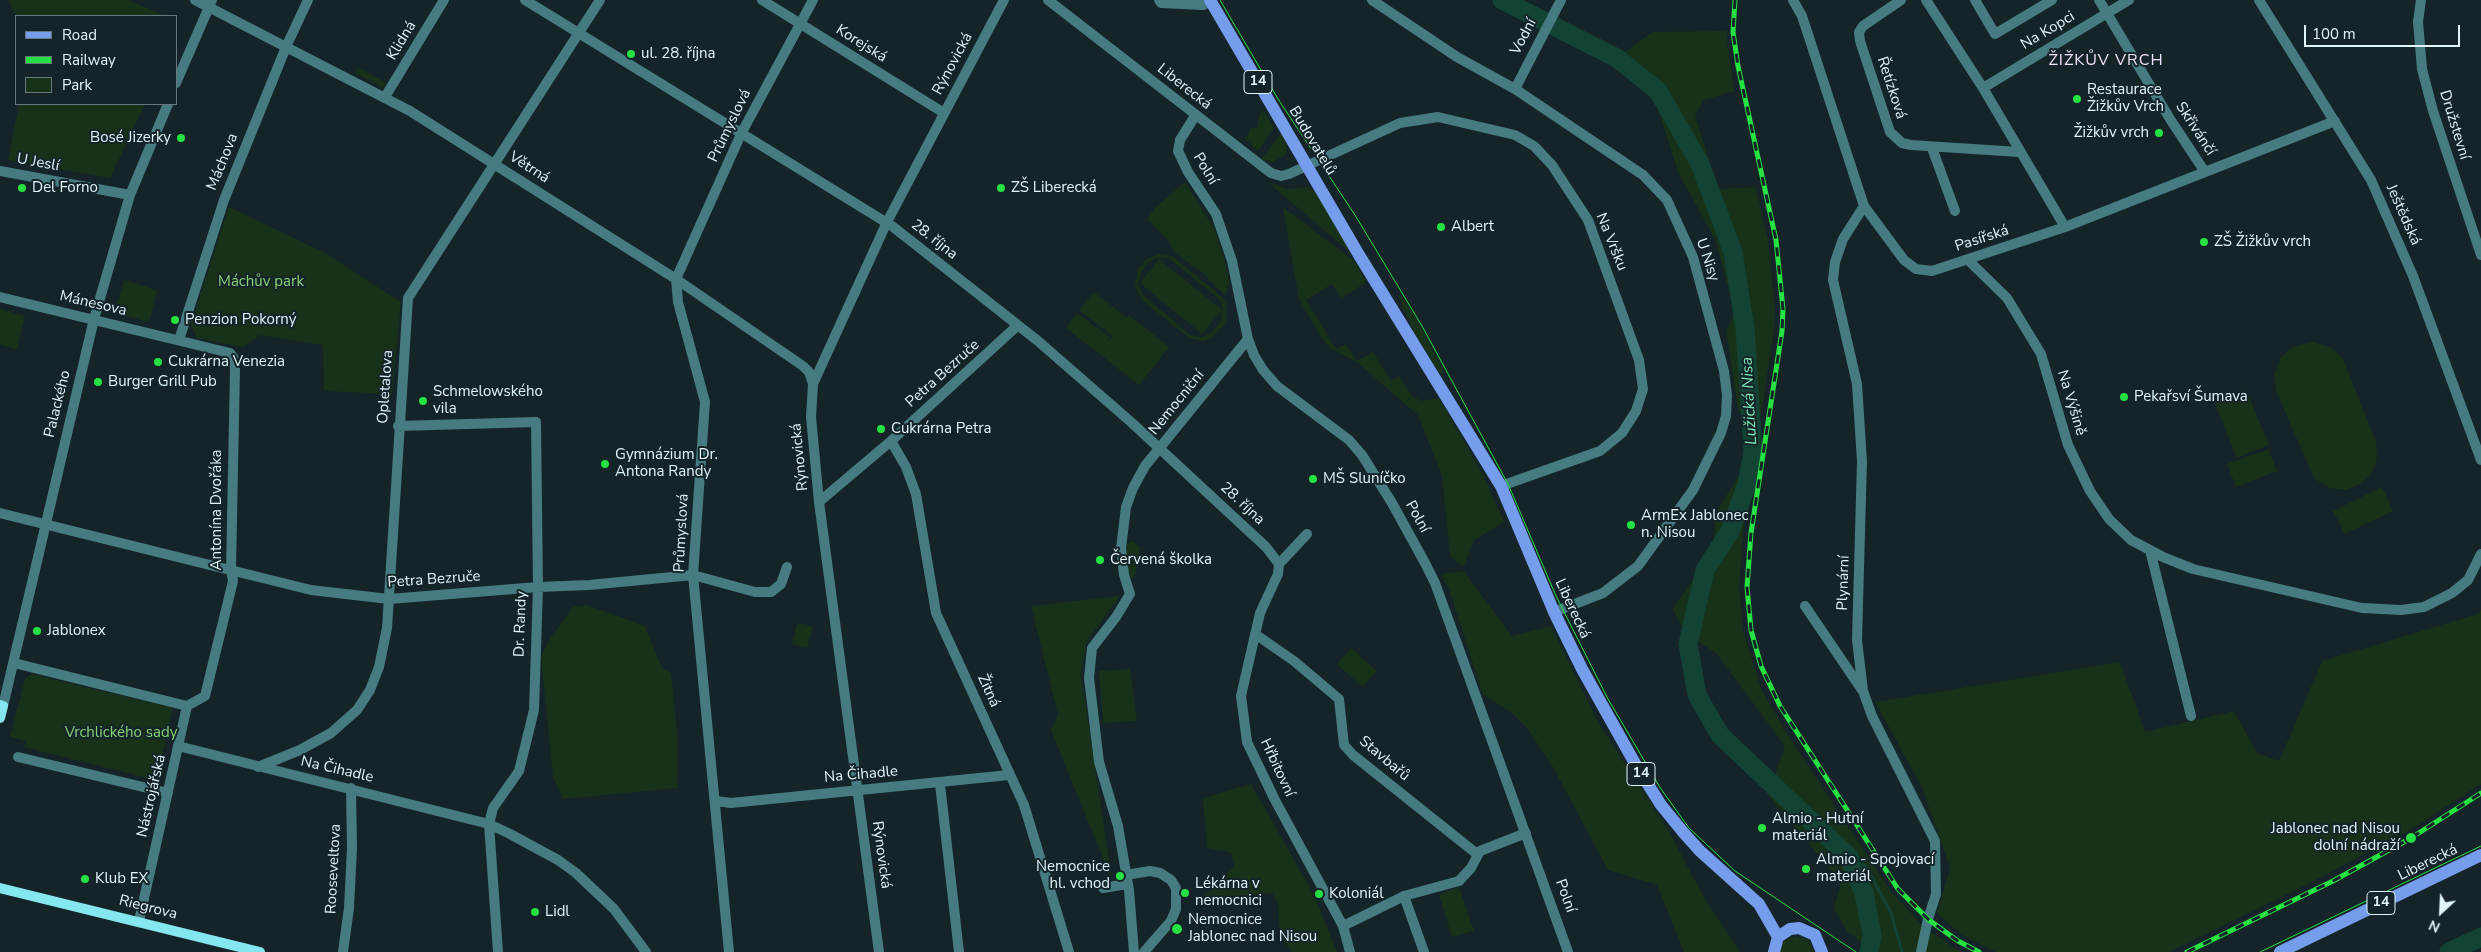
<!DOCTYPE html>
<meta charset="utf-8">
<style>
body{margin:0}
#map{position:relative;width:2481px;height:952px;overflow:hidden;background:#142429;font-family:"Nunito Sans",sans-serif}
canvas{display:block}
.legend{position:absolute;left:15px;top:15px;width:162px;height:90px;box-sizing:border-box;background:#142429;border:1px solid #66787d;margin:0;padding:6px 9px;list-style:none;font-size:15px;color:#e0f6fb}
.legend li{display:flex;align-items:center;gap:10px;height:25px}
.legend b{width:25px;border:1px solid #66787d}
.north{position:absolute;left:2416px;top:887px;width:50px;height:50px;-webkit-text-stroke:4px #142429;paint-order:stroke;rotate:205deg;font-size:14px;font-weight:700;line-height:20px;text-align:center;color:#e0f6fb}
.north::after{content:'';display:block;margin:auto;width:18px;height:22px;background:#e0f6fb;clip-path:polygon(50% 0,100% 100%,50% 72%,0 100%)}
.scale{position:absolute;left:2304px;top:25px;width:156px;height:22px;box-sizing:border-box;border:2px solid #e0f6fb;border-top:0;padding-left:6px;font-size:15px;line-height:18px;white-space:nowrap;color:#e0f6fb;-webkit-text-stroke:4px #142429;paint-order:stroke}
</style>
<div id="map">
<canvas width="2481" height="952"></canvas>
<ul class="legend">
<li><b style="height:6px;background:#769cec"></b>Road</li>
<li><b style="height:6px;background:#26e142"></b>Railway</li>
<li><b style="height:14px;background:#183219"></b>Park</li>
</ul>
<div class="north">N</div>
<div class="scale">100 m</div>
</div>
<script>
const ctx = document.querySelector('canvas').getContext('2d');
ctx.lineJoin = 'round';
function fillPath(path, color) {
  ctx.fillStyle = color;
  ctx.fill(path, 'evenodd');
}
function shape(rows) {
  const path = new Path2D();
  for (const r of rows) {
    path.moveTo(r[0], r[1]);
    for (let i = 2; i < r.length; i += 2) path.lineTo(r[i], r[i + 1]);
  }
  return path;
}
function trace(path, color, width, dash) {
  ctx.strokeStyle = color;
  ctx.lineWidth = width;
  ctx.lineCap = dash ? 'butt' : 'round';
  ctx.setLineDash(dash || []);
  ctx.stroke(path);
}
function drawText(font, color, halo, rows, align = 'center') {
  ctx.font = font + ' "Nunito Sans",sans-serif';
  ctx.lineWidth = 4;
  ctx.setLineDash([]);
  ctx.textBaseline = 'middle';
  ctx.strokeStyle = halo;
  ctx.fillStyle = color;
  for (const [text, x, y, turn = 0] of rows) {
    ctx.save();
    ctx.translate(x, y);
    ctx.rotate((+turn || 0) * Math.PI / 180);
    ctx.textAlign = isNaN(turn) ? turn : align;
    if (halo) ctx.strokeText(text, 0, 0);
    ctx.fillText(text, 0, 0);
    ctx.restore();
  }
}
fillPath(shape([
 [9,0,128,0,166,16,18,16,12,10],
 [1726,31,1734,91,1704,100,1695,115,1718,189,1756,187,1768,241,1775,309,1774,330,1743,532,1739,587,1743,631,1762,691,1786,732,1892,893,1924,927,1961,952,1875,952,1847,931,1834,909,1841,882,1768,795,1785,746,1716,653,1685,633,1673,609,1714,548,1715,514,1748,461,1746,413,1739,414,1726,331,1735,313,1716,241,1678,172,1654,96,1612,62,1652,32],
 [358,67,386,83,383,88,355,73],
 [19,104,145,104,110,178,8,160],
 [1264,110,1274,128,1258,151,1244,138,1248,136,1250,128,1257,128,1260,113],
 [1281,133,1287,145,1285,155,1273,162,1261,159],
 [1185,182,1215,230,1226,266,1229,282,1226,296,1203,273,1175,253,1167,239,1147,219,1156,207],
 [1269,183,1288,189,1306,187,1315,191,1351,253],
 [229,207,327,254,401,302,392,394,324,391,323,345,260,335,244,347,197,338,191,324],
 [1283,207,1354,261,1367,282,1341,298,1332,284,1306,300,1336,349,1346,344,1357,361,1373,352,1391,381,1399,376,1413,397,1422,401,1439,398,1484,477,1504,522,1474,540,1463,567,1450,556,1442,476,1418,415,1358,363,1330,348,1322,339,1299,299],
 [1159,254,1172,256,1223,298,1226,304,1227,316,1224,325,1210,339,1204,341,1189,338,1142,300,1135,286,1138,269,1146,259],
 [1160,257,1170,259,1219,299,1222,307,1222,318,1212,333,1201,337,1190,335,1142,294,1138,282,1142,271,1149,261],
 [1159,259,1222,310,1202,334,1140,283],
 [124,280,157,290,149,322,114,313],
 [1094,292,1126,317,1129,315,1169,347,1139,385,1066,328,1077,313,1110,337,1103,347,1112,336,1079,310],
 [1401,295,1421,327,1445,374,1439,372,1415,334,1398,296],
 [0,309,25,316,17,349,0,345],
 [2313,342,2332,348,2343,359,2376,442,2377,457,2373,471,2362,483,2346,490,2329,488,2314,478,2277,393,2274,375,2281,357,2294,346],
 [2246,390,2269,445,2237,458,2215,403],
 [2268,449,2277,471,2236,487,2227,464],
 [2382,487,2393,511,2345,534,2333,511],
 [1133,541,1140,547,1135,575,1132,578,1129,576,1127,567,1126,546,1128,543],
 [1463,571,1512,636,1551,626,1599,724,1668,830,1705,899,1740,952,1684,952,1657,885,1608,870,1553,767,1527,728,1512,713,1483,694,1448,587,1441,574],
 [1120,596,1087,641,1081,674,1112,880,1051,730,1058,715,1031,606],
 [587,605,645,626,662,668,671,673,678,740,677,788,563,799,553,777,541,657,550,638,573,607],
 [2481,610,2481,784,2407,832,2296,890,2169,952,1996,952,1962,935,1937,913,1950,868,1922,787,1875,702,2120,662,2145,732,2234,711,2257,753,2279,761,2322,661,2478,614],
 [797,623,813,626,807,648,792,644],
 [1351,648,1377,671,1362,687,1337,664],
 [1130,669,1137,721,1103,723,1099,671],
 [31,674,173,708,156,780,24,747,26,741,10,737,25,679],
 [1251,784,1315,897,1337,952,1292,952,1280,936,1278,903,1272,893,1201,899,1234,867,1231,852,1207,848,1203,798],
 [1459,887,1474,931,1452,937,1439,895],
 [1796,936,1808,940,1814,952,1780,952,1784,941]
]), '#183219');
trace(shape([
 [1833,841,1867,868,1891,913,1902,952]
]), '#134334', 3);
trace(shape([
 [1502,0,1617,58,1658,91,1700,164,1733,252,1745,329,1753,452,1747,484,1730,531,1705,570,1688,644,1697,695,1720,735,1849,857,1864,893,1872,935,1869,952],
 [2449,952,2481,937]
]), '#134334', 19);
trace(shape([
 [195,0,410,111,676,279,803,366,809,372,813,384],
 [525,0,892,226,1038,341,1131,422,1266,547,1279,564],
 [762,0,944,113],
 [1048,0,1271,173,1281,176,1289,174,1400,123,1438,117,1515,135,1534,146,1552,165,1588,220,1639,360,1643,389,1636,411,1622,433,1600,451,1501,486],
 [1159,0,1161,3,1203,5,1211,1],
 [1372,0,1457,57,1515,89,1643,175,1667,200,1693,257,1724,371,1727,395,1726,416,1721,433,1693,490,1638,566,1603,593,1554,612],
 [1793,0,1802,16,1864,206,1904,260,1916,269,1932,271,2065,227,2335,121],
 [1901,0,1863,26,1859,32,1860,41,1890,132,1902,143,1911,145,2019,152],
 [1926,0,1983,88,2065,227],
 [1975,0,1995,34,2052,0],
 [2099,0,2170,119,2205,172],
 [2259,0,2371,180,2413,276,2481,460],
 [2421,0,2418,22,2422,69,2433,111,2481,255],
 [176,83,212,0],
 [1983,88,2129,0],
 [1515,89,1561,0],
 [385,97,444,0],
 [1195,116,1180,140,1178,151,1188,172,1216,214,1232,261,1248,339,1254,355,1263,370,1277,386,1349,440,1362,455,1392,503,1425,563,1435,583,1460,652,1568,952],
 [1932,148,1955,211],
 [0,171,130,195],
 [1864,206,1843,239,1835,262,1833,280,1857,384,1862,461,1857,640,1863,691,1872,716,1935,841,1936,894,1928,919,1921,952],
 [1968,260,2007,298,2041,354,2068,445,2090,491,2109,519,2131,540,2163,557,2193,569,2362,608,2401,610,2424,607,2452,593,2468,580,2481,554],
 [0,297,230,353,233,357,235,369,231,570,233,581,205,696,187,706],
 [179,340,224,200,286,47,308,0],
 [398,426,536,422,538,587,534,710,519,771,493,808,489,824,498,952],
 [891,441,906,467,916,494,936,613,1024,805,1069,952],
 [819,502,891,441,1017,326],
 [0,513,311,590,389,599,538,587,589,585,693,575,755,592,771,592,781,584,787,567],
 [1307,534,1279,564,1278,574,1260,613,1241,696,1247,742,1275,800,1343,926,1350,952],
 [2150,550,2191,716],
 [1805,606,1862,690],
 [1255,634,1294,661,1339,699,1344,745,1353,755,1477,854],
 [14,663,187,706],
 [3,706,94,319,130,195,168,104],
 [178,746,489,824,510,834,558,860,576,873,614,909,646,952],
 [18,757,168,793],
 [258,767,300,750,331,733,357,710,370,690,379,667,387,628,408,298,600,0],
 [940,784,959,952],
 [716,801,731,803,1009,775],
 [1126,875,1150,871,1160,873,1171,880,1176,888,1176,909,1171,921,1144,952],
 [1103,888,1127,884],
 [1404,896,1424,952],
 [139,921,187,706],
 [1343,926,1404,896,1459,881,1471,868,1480,851,1526,833],
 [343,952,349,908,352,848,351,788],
 [729,952,693,575,705,402,678,302,676,279,741,134,813,0],
 [879,952,819,502,811,417,813,384,887,222,1004,0],
 [1134,952,1129,890,1118,826,1099,762,1089,678,1092,648,1116,617,1130,594,1124,575,1121,548,1126,507,1133,488,1145,466,1248,339]
]), '#467c81', 10);
trace(shape([
 [0,705,3,706,0,718],
 [0,888,260,952]
]), '#84e6ee', 10);
trace(shape([
 [1210,0,1359,255,1501,486,1554,612,1582,669,1637,767,1661,805,1683,832,1700,851,1759,904,1778,937],
 [1774,952,1778,937,1790,929,1799,928,1815,935,1822,952],
 [2280,952,2481,855]
]), '#769cec', 12);
trace(shape([
 [1220,0,1278,99,1355,215,1422,326,1508,484,1556,596,1608,699,1661,789,1689,828,1735,871,1856,952],
 [2260,952,2481,846]
]), '#26e142', 1);
const rail = shape([
 [1735,0,1733,32,1738,66,1776,240,1783,309,1782,331,1751,533,1747,587,1751,630,1761,666,1780,706,1898,889,1929,920,1958,941,1979,952],
 [2187,952,2333,881,2411,838,2481,793]
]);
trace(rail, '#26e142', 5);
trace(rail, '#142429', 3, [9]);
for (const [x, y, r, color] of [
 [631,54,5,"#26e142"],
 [2077,99,5,"#26e142"],
 [2159,133,5,"#26e142"],
 [181,138,5,"#26e142"],
 [22,188,5,"#26e142"],
 [1001,188,5,"#26e142"],
 [1441,227,5,"#26e142"],
 [2204,242,5,"#26e142"],
 [175,320,5,"#26e142"],
 [158,362,5,"#26e142"],
 [98,382,5,"#26e142"],
 [2124,397,5,"#26e142"],
 [423,401,5,"#26e142"],
 [881,429,5,"#26e142"],
 [605,464,5,"#26e142"],
 [1313,479,5,"#26e142"],
 [1631,525,5,"#26e142"],
 [1100,560,5,"#26e142"],
 [37,631,5,"#26e142"],
 [1762,828,5,"#26e142"],
 [2411,838,6,"#26e142"],
 [1806,869,5,"#26e142"],
 [1120,876,5,"#26e142"],
 [85,879,5,"#26e142"],
 [1185,893,5,"#26e142"],
 [1319,894,5,"#26e142"],
 [535,912,5,"#26e142"],
 [1177,929,6,"#26e142"]
]) {
  const dot = new Path2D();
  dot.arc(x, y, r, 0, 2 * Math.PI);
  ctx.fillStyle = color;
  ctx.fill(dot);
  trace(dot, '#142429', 2);
}
for (const [x, y, w] of [
 [1258,82,28],
 [1641,774,28],
 [2381,903,28]
]) {
  const box = new Path2D();
  box.roundRect(x - w / 2, y - 11.5, w, 23, 4);
  ctx.fillStyle = '#142429';
  ctx.fill(box);
  trace(box, '#e0f6fb', 1);
}
drawText('bold 14px', '#e0f6fb', null, [
 ["14",1258,82],
 ["14",1641,774],
 ["14",2381,903]
]);
drawText('15px', '#e0f6fb', '#142429', [
 ["Na Kopci",2048,31,-31],
 ["Vodní",1524,37,-62],
 ["Klidná",402,41,-59],
 ["Korejská",861,44,32],
 ["Rýnovická",953,64,-62],
 ["Liberecká",1184,87,38],
 ["Řetízková",1891,88,72],
 ["Družstevní",2454,125,73],
 ["Průmyslová",730,126,-64],
 ["Skřivánčí",2195,129,57],
 ["Budovatelů",1312,141,59],
 ["Máchova",223,162,-68],
 ["U Jeslí",38,163,10],
 ["Větrná",529,168,33],
 ["Polní",1205,169,59],
 ["Ještědská",2403,215,66],
 ["Pasířská",1982,239,-18],
 ["28. října",934,240,38],
 ["Na Vršku",1611,242,68],
 ["U Nisy",1707,260,71],
 ["Mánesova",93,304,13],
 ["Petra Bezruče",943,374,-42],
 ["Opletalova",386,387,-86],
 ["Nemocniční",1177,403,-51],
 ["Na Výšině",2071,403,73],
 ["Palackého",58,404,-76],
 ["Rýnovická",800,457,-96],
 ["28. října",1242,504,43],
 ["Antonína Dvořáka",217,510,-90],
 ["Polní",1417,517,61],
 ["Průmyslová",682,533,-87],
 ["Petra Bezruče",434,580,-4],
 ["Plynární",1844,583,-88],
 ["Liberecká",1572,609,65],
 ["Dr. Randy",521,624,-88],
 ["Žitná",988,691,66],
 ["Stavbařů",1384,759,40],
 ["Hřbitovní",1277,768,65],
 ["Na Čihadle",337,770,13],
 ["Na Čihadle",861,775,-5],
 ["Nástrojářská",152,796,-77],
 ["Rýnovická",881,855,82],
 ["Liberecká",2428,863,-26],
 ["Rooseveltova",334,869,-87],
 ["Polní",1565,896,70],
 ["Riegrova",148,908,14]
]);
drawText('15px', '#e0f6fb', '#142429', [
 ["ul. 28. října",641,54],
 ["Restaurace",2087,90],
 ["Žižkův Vrch",2087,107],
 ["Žižkův vrch",2149,133,"right"],
 ["Bosé Jizerky",171,138,"right"],
 ["Del Forno",32,188],
 ["ZŠ Liberecká",1011,188],
 ["Albert",1451,227],
 ["ZŠ Žižkův vrch",2214,242],
 ["Penzion Pokorný",185,320],
 ["Cukrárna Venezia",168,362],
 ["Burger Grill Pub",108,382],
 ["Schmelowského",433,392],
 ["vila",433,409],
 ["Pekařsví Šumava",2134,397],
 ["Cukrárna Petra",891,429],
 ["Gymnázium Dr.",615,455],
 ["Antona Randy",615,472],
 ["MŠ Sluníčko",1323,479],
 ["ArmEx Jablonec",1641,516],
 ["n. Nisou",1641,533],
 ["Červená školka",1110,560],
 ["Jablonex",47,631],
 ["Almio - Hutní",1772,819],
 ["materiál",1772,836],
 ["Jablonec nad Nisou",2400,829,"right"],
 ["dolní nádraží",2400,846,"right"],
 ["Almio - Spojovací",1816,860],
 ["materiál",1816,877],
 ["Nemocnice",1110,867,"right"],
 ["hl. vchod",1110,884,"right"],
 ["Klub EX",95,879],
 ["Lékárna v",1195,884],
 ["nemocnici",1195,901],
 ["Koloniál",1329,894],
 ["Lidl",545,912],
 ["Nemocnice",1188,920],
 ["Jablonec nad Nisou",1188,937]
], 'left');
drawText('15px', '#87d275', '#142429', [
 ["Máchův park",261,282],
 ["Vrchlického sady",121,733]
]);
ctx.letterSpacing = '1px';
drawText('16px', '#ece2fb', '#142429', [
 ["ŽIŽKŮV VRCH",2106,61]
]);
ctx.letterSpacing = '0px';
drawText('italic 16px', '#7cedb6', '#142429', [
 ["Lužická Nisa",1750,401,-93]
]);
</script>
